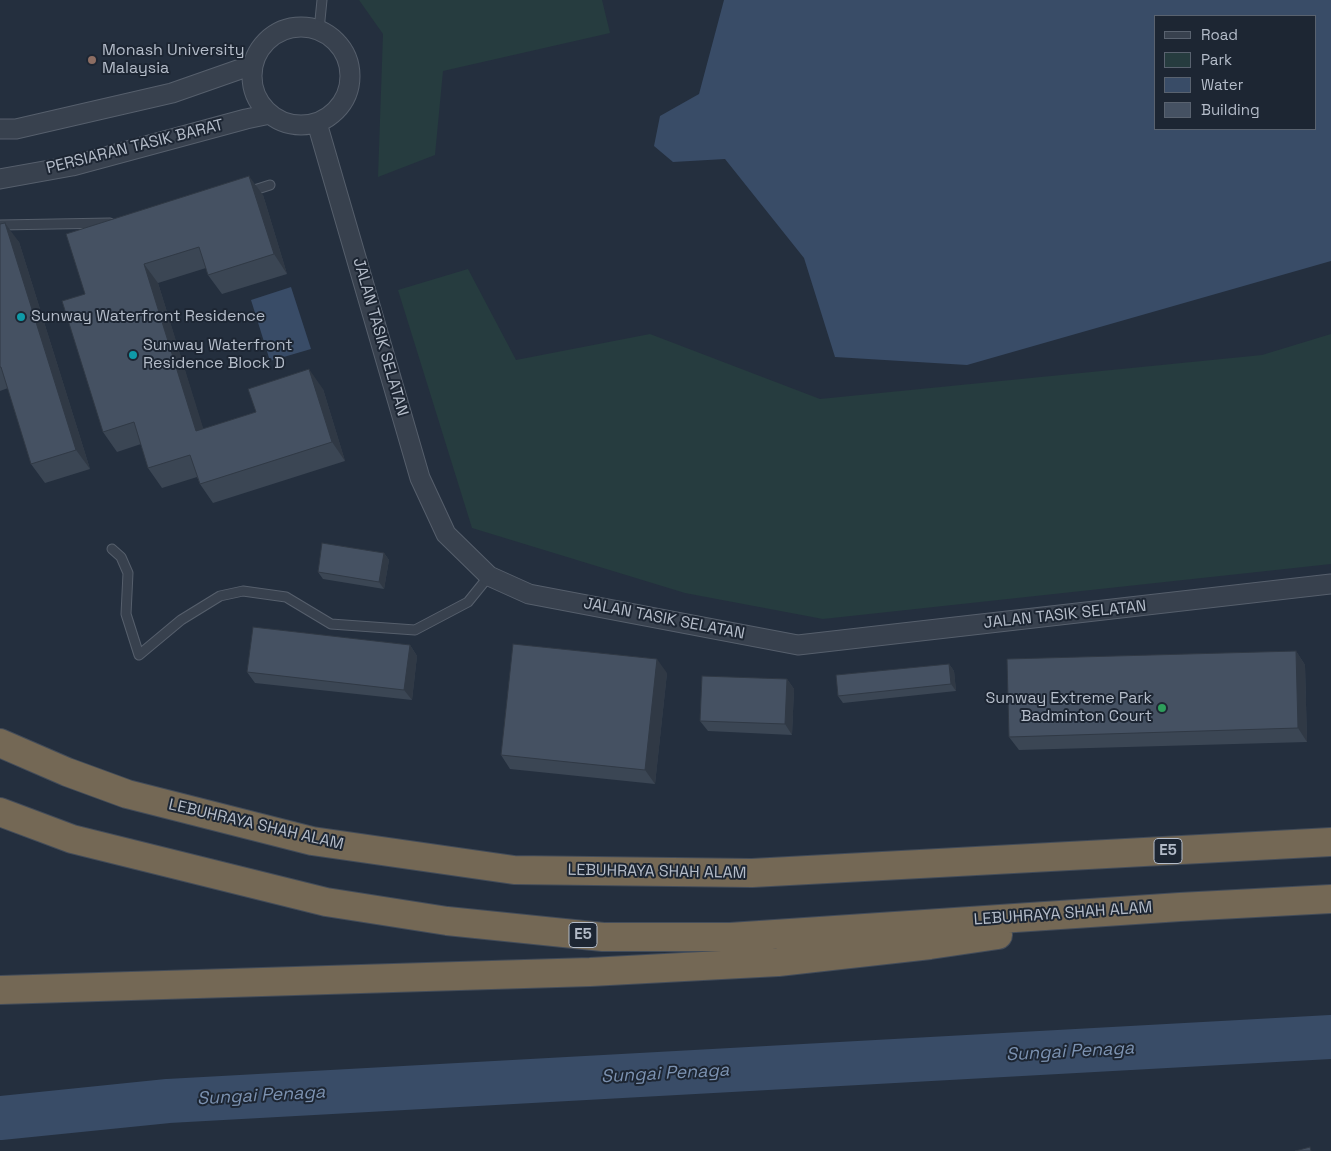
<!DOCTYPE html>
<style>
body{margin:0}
#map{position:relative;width:1331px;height:1151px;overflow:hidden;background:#242f3e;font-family:"Space Grotesk",sans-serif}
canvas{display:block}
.legend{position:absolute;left:1154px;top:15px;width:162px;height:115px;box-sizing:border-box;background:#1d2633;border:1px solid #59626f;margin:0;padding:6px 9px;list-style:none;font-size:15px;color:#b4bcc9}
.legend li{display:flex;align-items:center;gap:10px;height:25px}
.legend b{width:25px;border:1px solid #59626f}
</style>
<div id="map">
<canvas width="1331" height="1151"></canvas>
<ul class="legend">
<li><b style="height:6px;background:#38414e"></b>Road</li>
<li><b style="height:14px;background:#263c3f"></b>Park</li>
<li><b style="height:14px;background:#394c67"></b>Water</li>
<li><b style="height:14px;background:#455162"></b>Building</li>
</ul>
</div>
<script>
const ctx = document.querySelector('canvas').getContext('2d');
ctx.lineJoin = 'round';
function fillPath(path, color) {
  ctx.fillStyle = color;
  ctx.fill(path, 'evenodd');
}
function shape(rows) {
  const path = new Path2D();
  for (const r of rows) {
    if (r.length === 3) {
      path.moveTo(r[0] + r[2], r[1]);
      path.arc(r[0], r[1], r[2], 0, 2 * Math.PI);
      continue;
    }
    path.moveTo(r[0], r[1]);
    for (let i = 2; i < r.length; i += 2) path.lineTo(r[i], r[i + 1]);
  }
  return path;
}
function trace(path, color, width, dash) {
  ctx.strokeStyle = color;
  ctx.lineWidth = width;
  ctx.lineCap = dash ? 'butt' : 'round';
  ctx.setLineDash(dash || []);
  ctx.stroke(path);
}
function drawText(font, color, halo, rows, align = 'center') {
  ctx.font = font + ' "Space Grotesk",sans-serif';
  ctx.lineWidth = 4;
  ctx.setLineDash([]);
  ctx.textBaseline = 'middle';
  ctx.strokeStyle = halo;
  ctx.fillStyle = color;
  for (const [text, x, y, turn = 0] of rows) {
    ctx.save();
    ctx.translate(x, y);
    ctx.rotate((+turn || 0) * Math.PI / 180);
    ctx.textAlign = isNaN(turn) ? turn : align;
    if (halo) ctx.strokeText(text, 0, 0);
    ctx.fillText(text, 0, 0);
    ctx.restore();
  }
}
fillPath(shape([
 [359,0,602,0,610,33,443,71,435,155,378,177,383,34],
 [468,269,516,360,650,334,820,399,1262,355,1331,334,1331,564,823,619,685,593,472,528,398,290]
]), '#263c3f');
fillPath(shape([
 [724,0,1331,0,1331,261,967,365,835,357,804,258,725,159,673,162,654,146,660,116,699,94],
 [1315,16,1315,129,1155,129,1155,16],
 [291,287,311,349,270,361,251,300]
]), '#394c67');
trace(shape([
 [0,1118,168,1101,1331,1037]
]), '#394c67', 44);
const lane = shape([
 [319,30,322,0],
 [248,192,270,185],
 [0,225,110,223],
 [112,549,121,557,128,573,126,614,139,655,181,620,220,596,243,591,286,597,331,624,415,630,468,602,489,576]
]);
const street = shape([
 [301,76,49],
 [317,123,420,478,446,534,489,576,529,594,798,645,1331,584],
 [0,129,16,129,172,93,252,65],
 [0,179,72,166,246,119,270,114]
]);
const highway = shape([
 [0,743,67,772,127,794,312,841,514,870,752,873,1331,842],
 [0,812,72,839,326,902,447,921,603,937,730,937,1180,907,1331,899],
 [0,990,590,972,778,962,930,945,998,935]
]);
trace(lane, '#565f6c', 11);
trace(street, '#565f6c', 21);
trace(highway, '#434c59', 30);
trace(lane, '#38414e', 9);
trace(street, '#38414e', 19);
trace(highway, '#746855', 28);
fillPath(shape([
 [263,195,287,274,222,294,208,275,206,268,158,283,203,429,256,412,323,389,345,461,213,503,200,484,197,477,162,488,148,468,141,444,117,452,103,432,85,294],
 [0,224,19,242,90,469,45,483,31,464,8,388,0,391],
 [384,553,389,560,384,589,323,579,318,572],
 [410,645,417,656,412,700,255,683,247,672],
 [1296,651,1305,665,1307,742,1019,750,1009,737],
 [949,664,954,671,956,691,843,703,838,696],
 [667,673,655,784,510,769,501,755],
 [787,679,794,689,792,735,708,731,700,721]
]), '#3b4654');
fillPath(shape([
 [249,176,263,195,287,274,274,254],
 [5,223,19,242,90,469,76,450],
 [144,264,158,283,210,450,196,431],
 [309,369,323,389,345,461,332,442],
 [384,553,389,560,384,589,379,582],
 [410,645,417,656,412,700,404,690],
 [1296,651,1305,665,1307,742,1298,728],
 [657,659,667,673,655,784,645,770],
 [949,664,954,671,956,691,951,684],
 [787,679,794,689,792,735,785,724]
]), '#303945');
const building = shape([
 [249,176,274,254,208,275,199,247,144,264,196,431,256,412,248,389,309,369,332,442,200,484,190,455,148,468,134,422,103,432,62,301,85,294,66,234,249,176],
 [5,223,76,450,31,464,1,367,0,367,0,224,5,223],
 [322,543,384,553,379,582,318,572,322,543],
 [253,627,410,645,404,690,247,672,253,627],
 [513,644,657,659,645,770,501,755,513,644],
 [1296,651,1298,728,1009,737,1007,659,1296,651],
 [949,664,951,684,838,696,836,675,949,664],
 [702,676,787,679,785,724,700,721,702,676],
 [1310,1147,1311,1151,1295,1151,1310,1147]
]);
fillPath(building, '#455162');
trace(building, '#303945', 1);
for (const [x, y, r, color] of [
 [92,60,5,"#8d6e63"],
 [21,317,5,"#0f9aa8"],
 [133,355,5,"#0f9aa8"],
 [1162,708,5,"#2e9e5b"]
]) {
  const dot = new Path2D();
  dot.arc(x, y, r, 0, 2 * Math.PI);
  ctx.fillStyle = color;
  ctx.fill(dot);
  trace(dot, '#1d2633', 2);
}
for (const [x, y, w] of [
 [1168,851,28],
 [583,935,28]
]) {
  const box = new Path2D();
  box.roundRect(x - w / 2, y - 12.5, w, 25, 4);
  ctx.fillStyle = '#1d2633';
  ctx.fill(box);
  trace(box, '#b4bcc9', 1);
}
drawText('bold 15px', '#b4bcc9', null, [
 ["E5",1168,851],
 ["E5",583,935]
]);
drawText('16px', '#b4bcc9', '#1d2633', [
 ["Monash University",102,51],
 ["Malaysia",102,69],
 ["Sunway Waterfront Residence",31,317],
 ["Sunway Waterfront",143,346],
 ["Residence Block D",143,364],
 ["Sunway Extreme Park",1152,699,"right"],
 ["Badminton Court",1152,717,"right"]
], 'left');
drawText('16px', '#b4bcc9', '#1d2633', [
 ["PERSIARAN TASIK BARAT",135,147,-14],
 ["JALAN TASIK SELATAN",380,337,74],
 ["JALAN TASIK SELATAN",1065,615,-6],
 ["JALAN TASIK SELATAN",664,619,11],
 ["LEBUHRAYA SHAH ALAM",256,825,13],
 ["LEBUHRAYA SHAH ALAM",657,872,1],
 ["LEBUHRAYA SHAH ALAM",1063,914,-4]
]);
drawText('italic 18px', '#7c92b1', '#1d2633', [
 ["Sungai Penaga",1070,1052,-3],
 ["Sungai Penaga",665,1074,-3],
 ["Sungai Penaga",261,1096,-3]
]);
</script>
